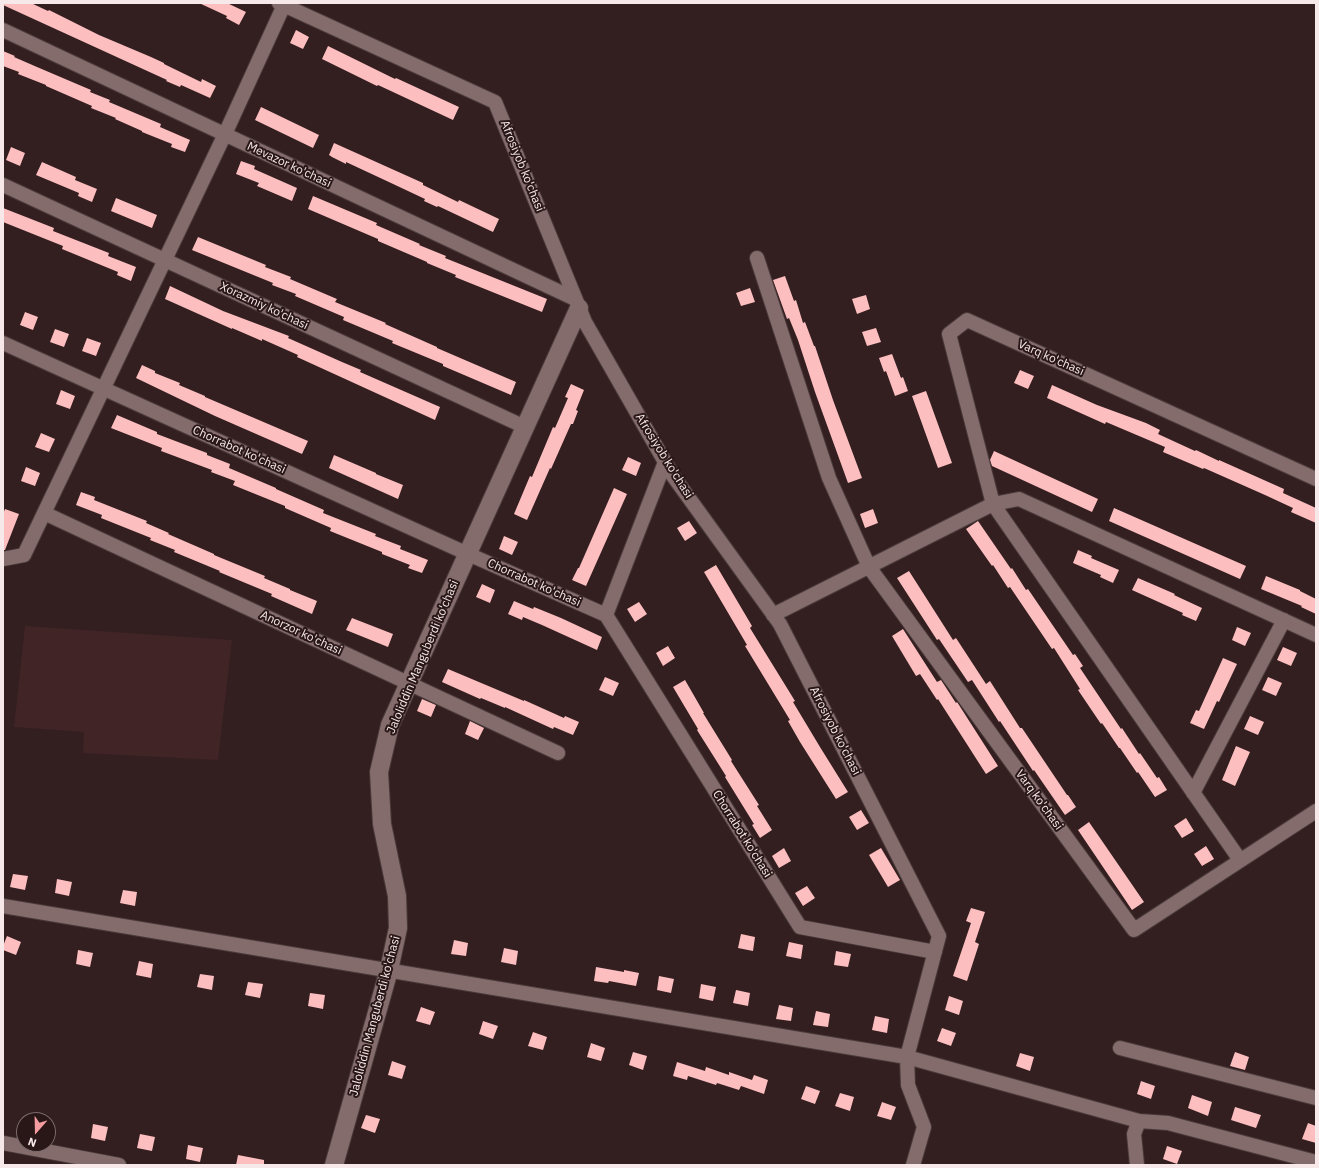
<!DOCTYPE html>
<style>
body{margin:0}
#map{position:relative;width:1319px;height:1168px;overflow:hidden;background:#331f20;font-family:"IBM Plex Sans",sans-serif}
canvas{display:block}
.frame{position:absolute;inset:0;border:4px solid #f7e9e9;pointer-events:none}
.north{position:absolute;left:16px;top:1112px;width:40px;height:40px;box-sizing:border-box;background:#291617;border:1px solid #7b6a6b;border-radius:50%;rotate:200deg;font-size:11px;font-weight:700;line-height:16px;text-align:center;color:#f7e9e9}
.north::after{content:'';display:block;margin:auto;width:14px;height:18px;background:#f49b9f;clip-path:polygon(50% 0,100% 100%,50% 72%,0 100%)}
</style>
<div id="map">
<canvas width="1319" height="1168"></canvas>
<div class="frame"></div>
<div class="north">N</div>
</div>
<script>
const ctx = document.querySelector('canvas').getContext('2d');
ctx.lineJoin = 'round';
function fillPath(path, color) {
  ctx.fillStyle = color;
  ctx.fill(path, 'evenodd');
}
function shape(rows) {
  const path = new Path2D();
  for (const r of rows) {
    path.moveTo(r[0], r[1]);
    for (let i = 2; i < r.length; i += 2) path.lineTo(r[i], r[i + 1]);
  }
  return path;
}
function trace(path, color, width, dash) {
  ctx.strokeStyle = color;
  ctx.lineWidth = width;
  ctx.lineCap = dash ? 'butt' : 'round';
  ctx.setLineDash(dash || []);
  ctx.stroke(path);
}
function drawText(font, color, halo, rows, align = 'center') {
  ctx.font = font + ' "IBM Plex Sans",sans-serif';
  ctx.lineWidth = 4;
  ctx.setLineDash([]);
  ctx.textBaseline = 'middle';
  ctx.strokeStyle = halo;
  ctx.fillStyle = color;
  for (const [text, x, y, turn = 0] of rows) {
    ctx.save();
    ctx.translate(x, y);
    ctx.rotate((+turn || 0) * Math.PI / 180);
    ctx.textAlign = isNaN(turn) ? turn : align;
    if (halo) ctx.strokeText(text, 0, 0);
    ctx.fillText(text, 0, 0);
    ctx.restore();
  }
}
fillPath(shape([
 [25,626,232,640,218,760,83,753,84,732,14,727]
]), '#402426');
fillPath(shape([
 [3,3,31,3,48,11,49,10,99,35,151,57,164,63,164,64,201,82,202,79,216,86,210,98,181,85,180,87,166,81,167,80,3,5],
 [199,3,227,3,246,12,239,25,226,18,227,16],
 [296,30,309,37,303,49,290,43],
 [328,46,395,79,396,78,459,107,453,120,378,85,377,86,322,59],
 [3,51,15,56,14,57,37,67,91,90,90,92,110,100,109,102,161,124,160,127,190,140,185,152,171,147,172,144,142,132,142,131,115,119,116,118,91,108,92,106,46,86,46,85,18,74,19,72,3,66],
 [261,107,319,135,313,148,255,120],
 [334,143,423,183,423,185,458,202,459,200,499,219,493,232,438,206,437,207,424,201,425,199,391,183,346,162,346,164,332,157,329,155],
 [11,147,25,153,20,166,6,160],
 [241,161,255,166,254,169,297,188,292,201,257,186,259,183,236,174],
 [42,162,76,177,75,180,97,189,92,202,78,196,79,193,36,175],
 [313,196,377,223,376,225,420,244,419,245,446,256,445,258,547,299,542,312,455,277,456,275,427,263,427,262,378,241,378,239,308,209],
 [116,198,157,215,152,228,111,211],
 [3,208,54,228,53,231,109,253,108,256,136,267,131,281,117,275,118,272,62,249,63,246,3,222],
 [198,237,266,265,265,267,291,277,290,279,337,299,335,302,386,323,385,324,437,347,437,348,516,382,511,395,443,366,443,364,392,343,393,341,343,320,344,317,295,296,296,294,272,285,273,283,192,250],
 [785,276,794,301,796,300,803,323,805,322,814,346,815,346,833,400,862,478,848,483,815,392,798,340,789,318,787,319,773,280],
 [170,286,223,311,289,336,288,338,342,362,361,370,360,372,440,407,435,420,297,357,298,355,262,339,262,341,232,328,232,329,165,299],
 [750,288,755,302,741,306,736,293],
 [866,295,870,309,857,314,852,299],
 [25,312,38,317,33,330,20,325],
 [876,328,881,342,867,346,862,332],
 [55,329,69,334,64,347,50,342],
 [87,338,101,343,96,356,82,351],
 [892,354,901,378,903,377,908,391,895,396,886,371,884,372,879,358],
 [142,365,155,371,155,373,180,383,179,385,205,396,205,397,308,441,302,454,215,416,136,378],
 [1020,370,1034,376,1028,389,1014,383],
 [571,384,584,390,576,410,578,411,573,424,571,424,551,469,550,468,527,520,514,514,530,476,532,477,553,427,555,428,568,398,565,397],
 [1052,385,1097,405,1146,423,1160,430,1158,434,1195,451,1196,450,1219,461,1219,460,1284,489,1283,493,1316,508,1316,523,1291,512,1293,508,1265,495,1204,468,1203,469,1163,452,1165,447,1106,422,1105,424,1047,398],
 [61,390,75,396,70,409,56,404],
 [926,391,952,463,938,468,912,396],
 [117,415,157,432,157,434,207,453,207,455,230,464,229,468,276,488,276,489,324,510,323,513,376,534,375,536,401,546,400,549,428,560,422,573,408,568,410,565,382,554,382,552,330,531,331,528,285,508,285,506,233,485,235,481,211,472,212,470,161,451,162,448,111,428],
 [41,433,55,439,49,452,35,447],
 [994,451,1098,499,1092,512,992,466,990,460],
 [334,455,376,473,376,474,403,485,398,499,329,468],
 [628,457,641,463,636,476,622,470],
 [26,467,40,473,35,486,21,481],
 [614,488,627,494,586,586,572,580,578,568,579,568],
 [81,492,95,497,94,500,147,521,146,523,169,533,168,534,214,554,214,555,265,576,264,578,290,589,290,590,317,601,312,614,271,596,272,594,219,572,220,571,174,552,175,550,150,540,151,538,101,518,102,515,76,505],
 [1114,508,1246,566,1240,579,1109,521],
 [5,509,19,514,5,550,3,550,3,514],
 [873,509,878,523,865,528,860,514],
 [689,521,697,533,685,541,677,528],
 [978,521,1011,569,1012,568,1026,590,1028,589,1073,655,1075,654,1083,666,1080,668,1121,729,1122,728,1139,754,1140,753,1157,778,1159,777,1167,790,1155,797,1138,772,1137,773,1120,748,1119,748,1102,723,1101,724,1078,690,1080,689,1054,648,1052,649,1010,587,1008,588,993,565,992,566,966,529],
 [504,536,518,542,512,555,499,549],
 [1078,550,1092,556,1091,558,1119,570,1113,583,1100,577,1101,575,1073,563],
 [716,565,752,626,750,628,795,701,793,702,820,747,848,792,836,799,800,742,788,721,790,720,745,646,747,645,704,572],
 [909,571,953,640,956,638,986,684,990,681,1020,728,1022,728,1067,795,1068,795,1076,807,1065,815,1034,770,1033,771,1000,721,999,722,972,680,968,682,939,639,937,640,897,578],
 [1266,576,1300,590,1300,591,1316,599,1316,614,1301,607,1302,606,1261,589],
 [1138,578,1175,594,1174,595,1202,608,1196,621,1182,615,1183,613,1132,590],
 [482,584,495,590,490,603,476,597],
 [514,601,533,609,534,607,561,618,602,637,597,650,542,625,523,617,522,620,508,614],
 [639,602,647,614,635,622,627,609],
 [352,618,393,634,388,647,346,630],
 [1237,627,1251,633,1245,646,1232,640],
 [903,629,937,682,941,680,956,703,957,702,959,705,998,766,986,774,938,699,937,700,920,674,916,676,892,636],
 [668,646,675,658,663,666,656,653],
 [1283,647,1297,653,1291,666,1277,660],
 [1223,658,1237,664,1219,702,1217,701,1204,729,1190,723,1196,710,1199,711],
 [448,669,524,701,524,700,564,718,565,716,579,722,573,735,554,727,553,729,505,707,505,708,481,698,480,699,442,682],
 [605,677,619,683,613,696,599,690],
 [1268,677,1282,683,1276,696,1262,690],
 [685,680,704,713,703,713,732,760,731,761,759,805,757,806,772,830,760,838,752,825,754,824,725,777,726,776,697,730,698,729,673,687],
 [422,699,436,705,431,717,417,711],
 [1250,716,1264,722,1258,735,1244,729],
 [470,721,484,728,478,740,465,734],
 [1236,746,1250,752,1235,786,1222,780],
 [861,810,869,823,857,830,849,817],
 [1186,818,1194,831,1182,838,1174,826],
 [1089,822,1144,902,1132,910,1078,830],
 [1206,846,1214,859,1202,866,1194,854],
 [784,848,791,861,779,868,772,856],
 [881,848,900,880,888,887,869,855],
 [13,874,28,876,25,890,10,887],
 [57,879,72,882,69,896,55,893],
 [807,886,815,898,803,906,795,893],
 [123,890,137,892,135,906,120,903],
 [971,908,985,912,975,942,979,944,967,981,953,976,971,923,966,921],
 [741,934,755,937,753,951,738,948],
 [7,936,21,942,16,955,3,950,3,946],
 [454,940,468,943,466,956,451,954],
 [789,942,803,945,801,959,786,956],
 [504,948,518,951,516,965,501,962],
 [78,950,93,953,90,967,76,964],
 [836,951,851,954,848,967,834,965],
 [139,961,153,964,151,978,136,975],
 [596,967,624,972,624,970,639,973,636,986,609,981,608,983,594,981],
 [200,974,214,976,212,990,197,987],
 [659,976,674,979,671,993,657,990],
 [248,982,263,984,260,998,245,995],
 [701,984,716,987,713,1001,699,998],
 [736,990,750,993,748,1006,733,1003],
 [310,993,325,995,323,1009,308,1006],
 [949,996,963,1001,959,1015,945,1010],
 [779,1005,793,1008,791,1021,776,1019],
 [421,1007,435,1012,430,1025,416,1021],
 [816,1011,830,1014,828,1027,813,1025],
 [875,1016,889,1019,887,1033,872,1030],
 [483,1021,498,1026,493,1039,479,1034],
 [942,1028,956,1033,951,1046,937,1041],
 [533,1032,547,1037,543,1050,528,1046],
 [591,1043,605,1048,601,1061,587,1057],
 [633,1052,647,1056,643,1070,629,1065],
 [1235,1052,1249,1057,1245,1070,1230,1066],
 [1020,1053,1034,1057,1030,1071,1016,1066],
 [392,1061,406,1066,402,1079,388,1075],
 [677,1062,705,1071,706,1067,729,1075,729,1072,752,1080,754,1075,768,1080,764,1094,741,1086,739,1090,717,1083,716,1085,688,1076,687,1080,673,1076],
 [1141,1081,1155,1086,1151,1099,1137,1094],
 [806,1086,820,1091,815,1104,801,1099],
 [840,1093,854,1097,850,1111,835,1106],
 [1192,1095,1212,1102,1208,1116,1188,1108],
 [882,1102,896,1107,891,1120,877,1116],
 [1235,1107,1261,1115,1256,1128,1231,1120],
 [366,1115,380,1119,375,1133,361,1128],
 [1308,1123,1316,1126,1316,1143,1302,1139],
 [93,1124,108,1127,105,1141,91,1138],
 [140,1134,155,1137,152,1151,137,1148],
 [188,1145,203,1148,200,1162,186,1159],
 [1167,1146,1182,1151,1177,1164,1163,1159],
 [238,1155,264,1160,264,1165,236,1165]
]), '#fdbec0');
const minor = shape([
 [279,3,495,102,585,322,673,476,780,624,939,936,907,1057,908,1085,924,1127,913,1165],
 [3,30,575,299],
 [3,185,525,427],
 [757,258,829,478,869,567,1134,930,1316,811],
 [3,343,468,554,606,615,800,927,935,952],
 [44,513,558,753],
 [3,559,24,555,225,134,284,5],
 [606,615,665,462],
 [773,615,993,504,1019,499,1316,635],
 [1193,793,1284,620],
 [1240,860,993,504,949,334,967,320,1316,479],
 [3,906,907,1057,1139,1121,1168,1123,1316,1162],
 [1120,1048,1316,1098],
 [3,1143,119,1165],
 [1137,1165,1134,1134,1139,1121]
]);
const tertiary = shape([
 [334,1165,389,970,398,928,397,896,382,824,379,772,390,725,579,308]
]);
trace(minor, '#4b3a3a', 16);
trace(tertiary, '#4b3a3a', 20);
trace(minor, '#846c6c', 14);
trace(tertiary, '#846c6c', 18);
drawText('12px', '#f7e9e9', '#291617', [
 ["Mevazor ko'chasi",289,165,25],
 ["Afrosiyob ko'chasi",522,166,68],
 ["Xorazmiy ko'chasi",264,306,25],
 ["Varq ko'chasi",1051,358,24],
 ["Chorrabot ko'chasi",239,450,24],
 ["Afrosiyob ko'chasi",664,456,58],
 ["Chorrabot ko'chasi",534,583,24],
 ["Anorzor ko'chasi",301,633,25],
 ["Jaloliddin Manguberdi ko'chasi",423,657,-67],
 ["Afrosiyob ko'chasi",835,731,63],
 ["Varq ko'chasi",1039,800,54],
 ["Chorrabot ko'chasi",742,834,58],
 ["Jaloliddin Manguberdi ko'chasi",375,1016,-75]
]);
</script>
